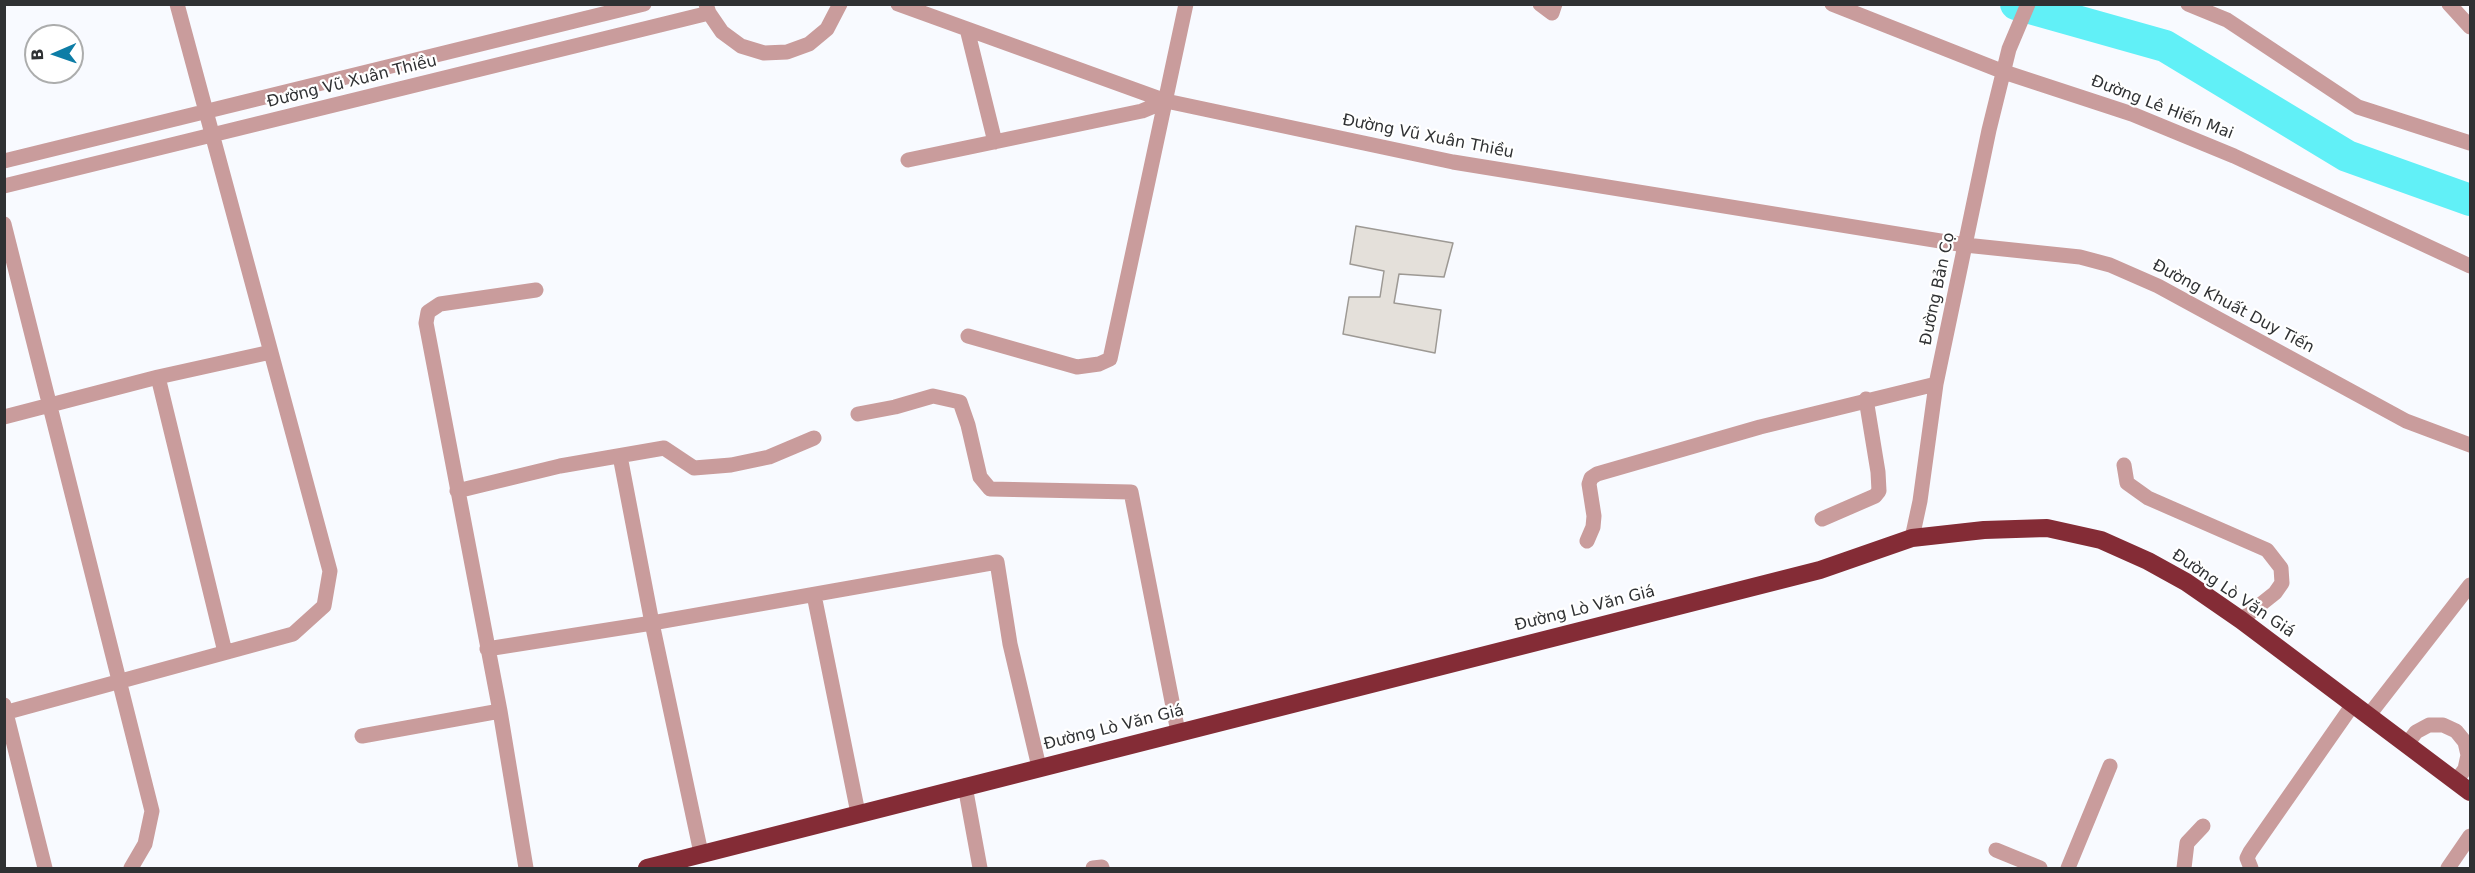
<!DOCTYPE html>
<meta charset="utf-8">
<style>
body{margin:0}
#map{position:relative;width:2475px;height:873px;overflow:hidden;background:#f8faff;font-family:"DejaVu Sans",sans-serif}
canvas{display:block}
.frame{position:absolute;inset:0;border:6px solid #2f3133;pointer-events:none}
.north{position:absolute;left:24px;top:24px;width:60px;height:60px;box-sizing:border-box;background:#fff;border:2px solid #acadad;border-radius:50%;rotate:268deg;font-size:16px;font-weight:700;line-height:24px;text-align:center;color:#2f3133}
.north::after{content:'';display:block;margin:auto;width:21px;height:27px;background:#0d7da6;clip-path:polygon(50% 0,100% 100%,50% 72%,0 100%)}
</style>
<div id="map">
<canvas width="2475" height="873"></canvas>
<div class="frame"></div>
<div class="north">B</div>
</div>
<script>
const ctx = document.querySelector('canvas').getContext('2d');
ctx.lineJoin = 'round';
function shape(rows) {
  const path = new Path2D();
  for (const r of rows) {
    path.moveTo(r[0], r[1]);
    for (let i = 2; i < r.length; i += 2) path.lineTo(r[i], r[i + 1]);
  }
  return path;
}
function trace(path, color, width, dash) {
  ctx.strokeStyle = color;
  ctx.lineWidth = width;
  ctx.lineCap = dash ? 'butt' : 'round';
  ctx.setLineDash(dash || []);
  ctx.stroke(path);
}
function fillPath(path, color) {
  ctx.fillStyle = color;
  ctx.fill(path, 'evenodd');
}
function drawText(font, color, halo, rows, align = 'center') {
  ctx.font = font + ' "DejaVu Sans",sans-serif';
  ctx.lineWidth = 4.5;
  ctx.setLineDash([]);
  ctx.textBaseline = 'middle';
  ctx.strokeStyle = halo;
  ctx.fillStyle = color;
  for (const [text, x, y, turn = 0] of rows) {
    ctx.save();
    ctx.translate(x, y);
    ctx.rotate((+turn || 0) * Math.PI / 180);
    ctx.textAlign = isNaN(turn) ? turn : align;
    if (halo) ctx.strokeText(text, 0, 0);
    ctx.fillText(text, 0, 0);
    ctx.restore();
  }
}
trace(shape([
 [2016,4,2165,46,2347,156,2470,200]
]), '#61f0f7', 32);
const building = shape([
 [1356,226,1453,243,1444,277,1399,274,1394,303,1441,310,1435,353,1343,334,1349,297,1380,297,1384,271,1350,264,1356,226]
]);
fillPath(building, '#e4e0da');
trace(building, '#9d9994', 1.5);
trace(shape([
 [706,4,709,13,722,32,741,46,764,53,787,52,809,44,827,29,840,4],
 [898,4,1166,101,1453,162,1965,245,2080,257,2110,265,2158,286,2406,421,2470,445],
 [1540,4,1552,13,1555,4],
 [1832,4,2004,72,2132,114,2234,156,2470,266],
 [2188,4,2227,20,2358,107,2470,143],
 [2449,4,2470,27],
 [967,29,995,142],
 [908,160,1142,111,1166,101],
 [4,161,644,4],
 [4,186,709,13],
 [4,224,152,811,145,844,131,868],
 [968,336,1077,367,1099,364,1110,359,1186,4],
 [158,377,225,652],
 [858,414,895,407,933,396,960,402,968,425,980,477,990,489,1131,492,1178,732],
 [4,417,158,377,271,352],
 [620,456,652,623,701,853],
 [2124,465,2127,483,2148,498,2267,550,2281,568,2282,583,2275,593,2241,620],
 [457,491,560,466,664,448,694,468,731,465,769,457,814,438],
 [1822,519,1875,496,1879,491,1878,472,1866,399],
 [1912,538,1920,501,1936,384,1989,130,2009,49,2028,4],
 [1587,541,1593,527,1594,516,1589,484,1591,478,1597,474,1760,427,1936,384],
 [814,595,858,813],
 [487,649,652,623,997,562,1010,644,1039,767],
 [4,705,45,868],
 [4,713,293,634,324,606,330,571,177,4],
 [2369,715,2470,585],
 [362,736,500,711],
 [2407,744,2416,732,2429,725,2443,725,2456,731,2465,742,2468,755,2465,769,2456,781],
 [965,786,980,868],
 [1996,850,2040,868],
 [526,868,500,711,426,323,428,312,440,304,536,290],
 [1093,868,1102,867],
 [2068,868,2110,766],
 [2184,868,2187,843,2203,826],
 [2251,868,2247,858,2250,852,2354,703],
 [2448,868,2470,836]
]), '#c99c9c', 15);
trace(shape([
 [647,868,1820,570,1912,538,1984,530,2047,528,2101,540,2148,561,2186,582,2241,620,2470,792]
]), '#842c36', 18);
drawText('16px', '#2f3133', '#fff', [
 ["Đường Vũ Xuân Thiều",352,82,-14],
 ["Đường Lê Hiến Mai",2162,108,21],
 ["Đường Vũ Xuân Thiều",1428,137,11],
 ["Đường Bản Cọ",1938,289,-78],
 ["Đường Khuất Duy Tiến",2233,307,28],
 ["Đường Lò Văn Giá",2233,594,34],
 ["Đường Lò Văn Giá",1585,609,-14],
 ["Đường Lò Văn Giá",1114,728,-14]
]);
</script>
